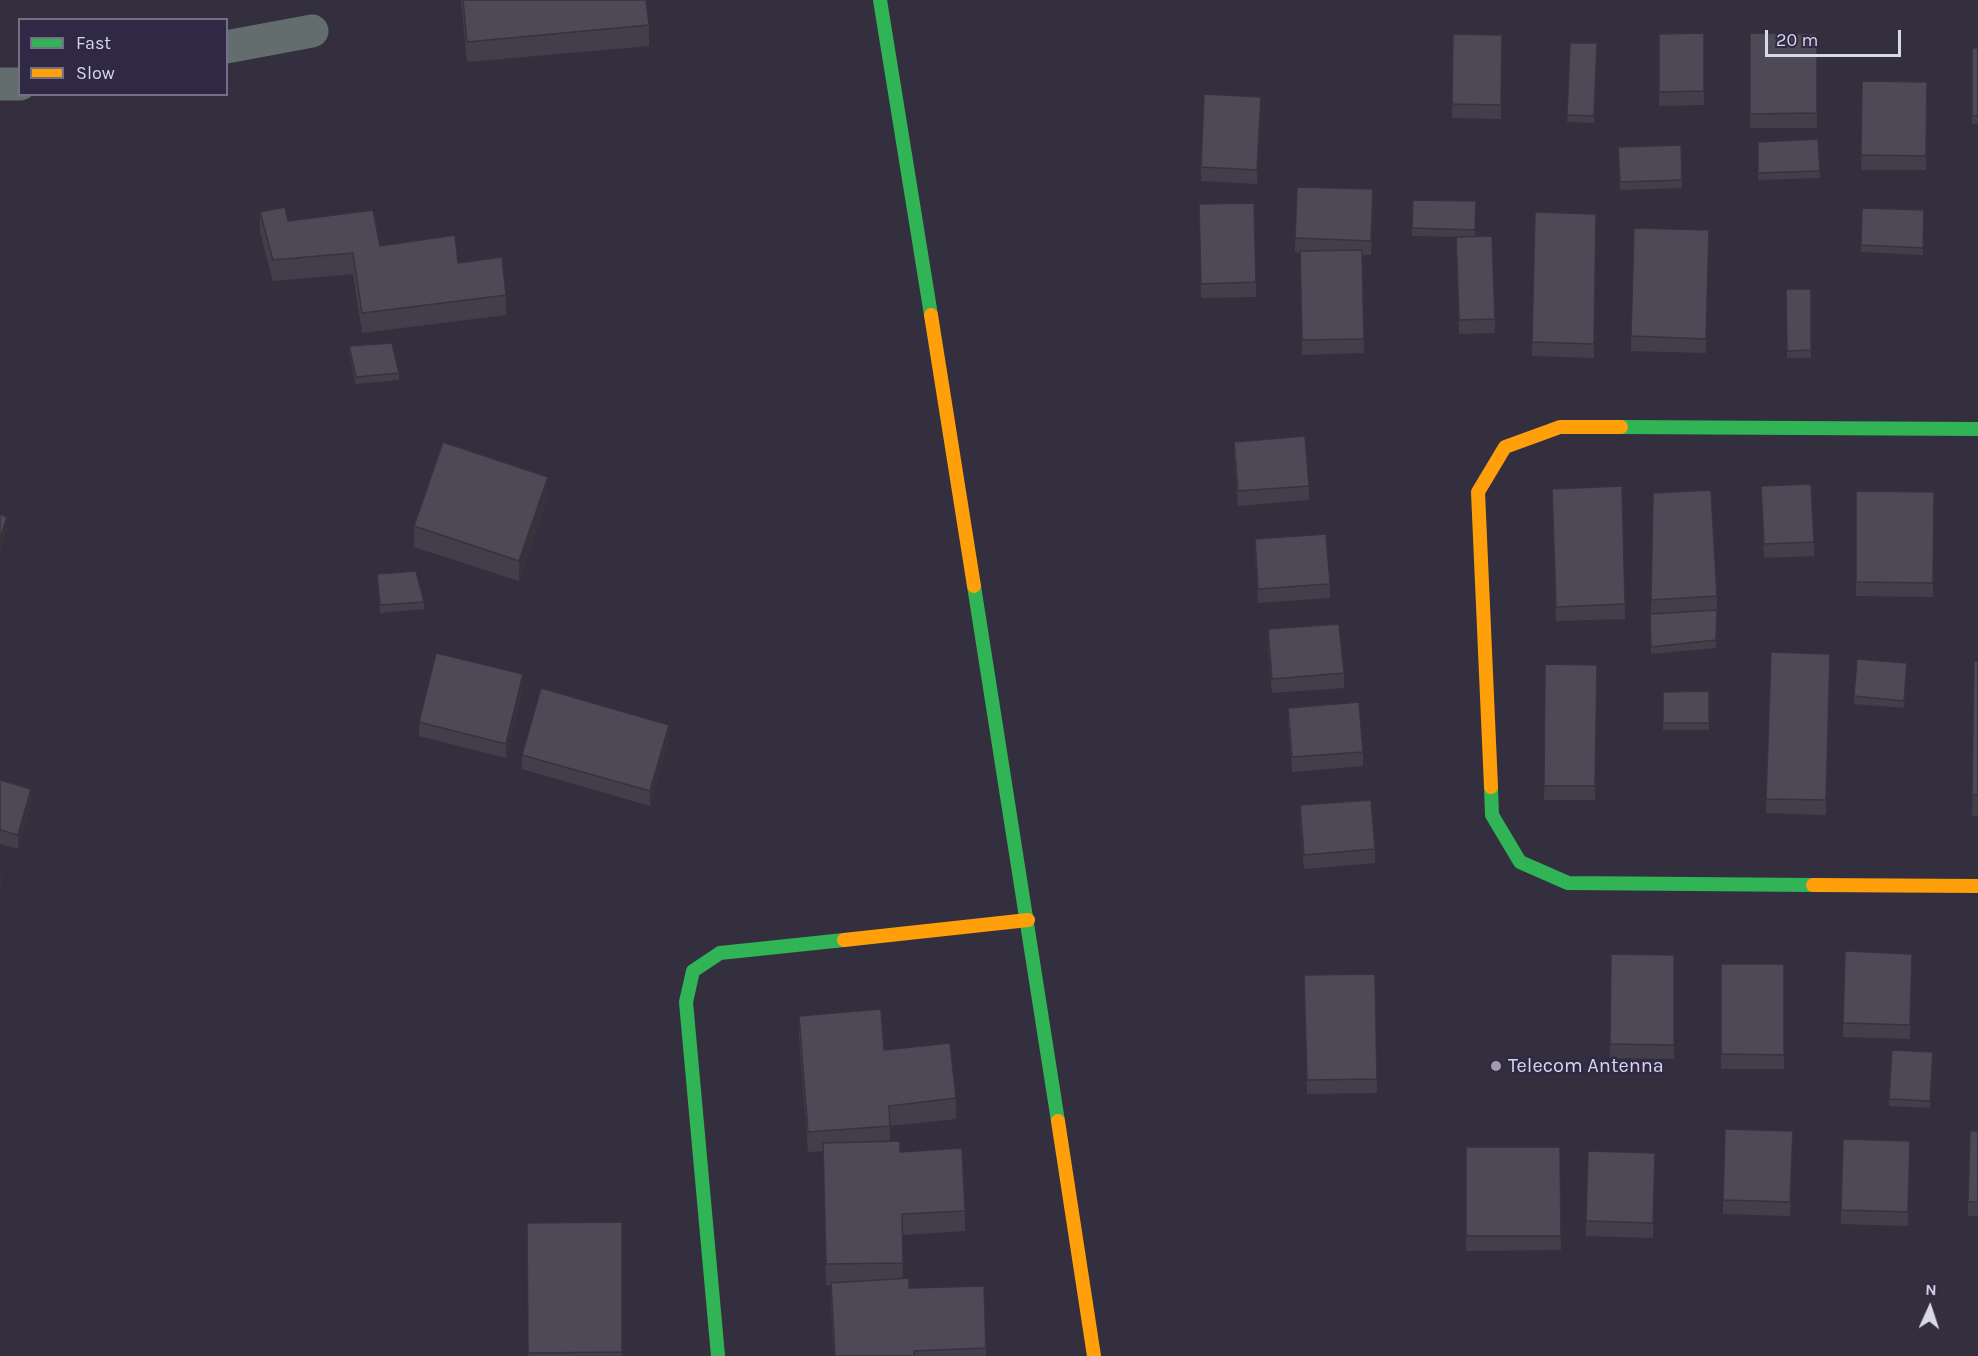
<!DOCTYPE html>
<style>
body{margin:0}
#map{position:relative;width:1978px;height:1356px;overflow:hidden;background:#342f3f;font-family:Karla,sans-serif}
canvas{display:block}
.legend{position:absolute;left:18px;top:18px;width:210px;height:78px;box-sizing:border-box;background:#302945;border:2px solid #746f87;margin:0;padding:8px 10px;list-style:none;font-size:18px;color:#dad7e9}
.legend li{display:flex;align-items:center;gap:12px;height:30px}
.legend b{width:30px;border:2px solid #746f87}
.north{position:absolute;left:1900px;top:1278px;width:60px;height:60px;-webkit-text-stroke:4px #302945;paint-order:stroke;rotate:3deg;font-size:16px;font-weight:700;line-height:24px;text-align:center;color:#dad7e9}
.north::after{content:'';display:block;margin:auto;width:21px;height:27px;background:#dad7e9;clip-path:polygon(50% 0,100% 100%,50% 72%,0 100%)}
.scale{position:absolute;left:1765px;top:30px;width:136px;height:27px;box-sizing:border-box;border:3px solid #dad7e9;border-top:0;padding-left:8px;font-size:18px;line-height:21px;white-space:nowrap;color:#dad7e9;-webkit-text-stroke:4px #302945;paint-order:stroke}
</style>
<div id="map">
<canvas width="1978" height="1356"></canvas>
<ul class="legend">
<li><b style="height:8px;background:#30b455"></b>Fast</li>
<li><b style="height:8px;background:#ff9f0a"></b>Slow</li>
</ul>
<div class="north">N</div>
<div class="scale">20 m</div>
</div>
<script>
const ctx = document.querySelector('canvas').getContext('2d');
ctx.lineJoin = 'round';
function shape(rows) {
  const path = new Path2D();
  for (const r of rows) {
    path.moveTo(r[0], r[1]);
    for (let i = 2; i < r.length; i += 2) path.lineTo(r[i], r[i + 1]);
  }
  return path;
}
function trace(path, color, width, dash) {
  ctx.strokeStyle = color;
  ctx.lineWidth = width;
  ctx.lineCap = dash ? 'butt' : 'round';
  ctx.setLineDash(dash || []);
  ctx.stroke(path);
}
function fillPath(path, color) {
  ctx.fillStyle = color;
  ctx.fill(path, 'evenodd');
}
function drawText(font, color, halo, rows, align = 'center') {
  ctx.font = font + ' Karla,sans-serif';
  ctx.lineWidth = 5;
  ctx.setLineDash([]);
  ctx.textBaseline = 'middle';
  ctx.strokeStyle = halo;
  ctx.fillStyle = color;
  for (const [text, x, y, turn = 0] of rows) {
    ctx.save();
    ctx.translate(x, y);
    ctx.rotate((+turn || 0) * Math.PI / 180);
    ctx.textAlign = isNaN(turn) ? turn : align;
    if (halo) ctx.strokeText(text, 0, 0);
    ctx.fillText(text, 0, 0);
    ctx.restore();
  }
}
trace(shape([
 [226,47,312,31],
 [0,84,20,84]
]), '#636d6d', 33);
trace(shape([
 [880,0,931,315],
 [1621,427,1978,429],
 [974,586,1058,1121],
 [1491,787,1492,815,1520,862,1568,883,1813,885],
 [718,1356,686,1002,693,971,720,953,844,940]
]), '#30b455', 14);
trace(shape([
 [931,315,974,586],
 [1491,787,1478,492,1505,447,1560,427,1621,427],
 [1813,885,1978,886],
 [844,940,1028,920],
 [1058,1121,1094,1356]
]), '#ff9f0a', 14);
fillPath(shape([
 [461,0,646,0,649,25,649,46,467,62],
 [1704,33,1704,105,1659,106,1659,34],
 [1750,33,1817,34,1817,128,1750,128],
 [1453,34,1502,35,1501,119,1452,118],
 [1570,43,1597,43,1594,123,1567,122],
 [1972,48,1978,48,1978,124,1972,124],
 [1862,81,1927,82,1926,170,1861,170],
 [1261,111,1257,184,1201,181,1201,167],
 [1818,139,1820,178,1758,180,1758,142],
 [1681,145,1682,188,1620,190,1618,147],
 [1476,201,1475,237,1495,319,1495,333,1459,334,1456,237,1465,237,1412,236,1412,228],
 [1373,203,1371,255,1362,255,1364,353,1302,355,1300,253,1295,252,1295,238],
 [1862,208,1924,210,1923,255,1861,252],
 [260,212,288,221,380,246,506,295,506,315,362,333,353,274,273,281,260,232],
 [1596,214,1594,358,1532,356,1532,342],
 [1199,218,1256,282,1256,297,1201,298],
 [1709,244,1706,353,1631,351,1631,336],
 [1786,289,1811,289,1811,358,1787,358],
 [349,346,399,373,399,380,356,384,349,353],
 [1234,442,1309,486,1309,500,1238,506,1234,456],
 [1761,486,1814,542,1814,556,1764,558],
 [1552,489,1625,604,1625,619,1556,621],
 [1856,491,1934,492,1933,597,1856,596],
 [1653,493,1717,596,1717,610,1651,614],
 [548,498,519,581,414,547,414,526],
 [1255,539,1330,584,1330,598,1258,603,1255,554],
 [377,574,424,602,424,609,380,613],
 [1717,610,1716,648,1651,654,1650,614],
 [1268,629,1344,673,1344,688,1272,693,1268,643],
 [1974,661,1978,661,1978,816,1972,816],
 [1545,664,1597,665,1595,800,1544,800],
 [1830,668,1826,815,1766,813,1766,799],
 [1907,671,1904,708,1854,704,1854,696],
 [523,689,506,758,419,736,419,722],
 [1709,691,1709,730,1663,730,1663,692],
 [1288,708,1363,752,1363,766,1292,772,1288,722],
 [669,739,650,806,522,769,522,755],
 [0,780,31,804,18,849,0,844],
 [1300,805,1375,849,1375,863,1304,869,1300,819],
 [1611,954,1674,955,1674,1059,1610,1058],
 [1721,964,1784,964,1784,1069,1721,1069],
 [1912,968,1910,1039,1843,1037,1843,1023],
 [1375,974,1377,1093,1307,1094,1304,975],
 [799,1016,884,1050,956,1098,956,1119,890,1126,890,1141,900,1152,965,1211,965,1231,902,1235,903,1279,909,1288,984,1286,986,1356,834,1356,831,1304,831,1285,826,1285,823,1151,808,1152,799,1036],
 [1933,1059,1930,1108,1889,1106,1889,1099],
 [1978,1131,1978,1216,1968,1216,1968,1202],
 [1793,1145,1790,1216,1723,1214,1723,1200],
 [1466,1147,1560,1147,1561,1250,1466,1251],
 [1910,1155,1908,1226,1841,1224,1841,1210],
 [1655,1167,1653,1238,1586,1236,1586,1221],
 [622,1222,622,1356,528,1356,527,1223]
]), '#423f4b');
fillPath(shape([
 [1261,97,1261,111,1257,184,1257,170],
 [548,477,548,498,519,581,519,561],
 [7,517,7,531,0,554,0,539],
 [523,674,523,689,506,758,506,744],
 [669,725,669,739,650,806,650,791],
 [31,789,31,804,18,849,18,835],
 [2,872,2,886,0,891,0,876]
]), '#36333d');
const building = shape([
 [463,0,646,0,649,25,467,42,463,0],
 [1704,33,1704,91,1659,92,1659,34,1704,33],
 [1750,33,1817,34,1817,113,1750,114,1750,33],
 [1453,34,1502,35,1501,105,1452,104,1453,34],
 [1570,43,1597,43,1594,116,1567,115,1570,43],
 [1972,48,1978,48,1978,116,1972,116,1972,48],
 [1862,81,1927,82,1926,156,1861,155,1862,81],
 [1204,94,1261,97,1257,170,1201,167,1204,94],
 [1818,139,1820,171,1758,173,1758,142,1818,139],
 [1681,145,1682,180,1620,182,1618,147,1681,145],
 [1297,187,1373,189,1371,241,1295,238,1297,187],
 [1413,200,1476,201,1475,230,1412,228,1413,200],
 [1254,203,1256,282,1201,284,1199,204,1254,203],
 [285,207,288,221,373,210,380,246,455,235,458,263,502,257,506,295,362,313,353,253,273,260,260,212,285,207],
 [1862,208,1924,210,1923,248,1861,245,1862,208],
 [1535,212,1596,214,1594,344,1532,342,1535,212],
 [1634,228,1709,230,1706,339,1631,336,1634,228],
 [1492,236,1495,319,1459,320,1456,237,1492,236],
 [1362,250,1364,339,1302,340,1300,251,1362,250],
 [1786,289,1811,289,1811,350,1787,351,1786,289],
 [392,343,399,373,356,377,349,346,392,343],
 [1305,436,1309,486,1238,491,1234,442,1305,436],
 [443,442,548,477,519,561,414,526,443,442],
 [1811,484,1814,542,1764,544,1761,486,1811,484],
 [1622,486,1625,604,1556,607,1552,489,1622,486],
 [1711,490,1717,596,1651,600,1653,493,1711,490],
 [1856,491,1934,492,1933,583,1856,582,1856,491],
 [0,514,7,517,0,539,0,514],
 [1326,534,1330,584,1258,589,1255,539,1326,534],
 [416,571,424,602,380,605,377,574,416,571],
 [1717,610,1716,640,1651,647,1650,614,1717,610],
 [1339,624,1344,673,1272,679,1268,629,1339,624],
 [1771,652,1830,654,1826,800,1766,799,1771,652],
 [436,653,523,674,506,744,419,722,436,653],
 [1857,659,1907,663,1904,701,1854,696,1857,659],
 [1974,661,1978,661,1978,795,1972,795,1974,661],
 [1545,664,1597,665,1595,786,1544,786,1545,664],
 [541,688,669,725,650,791,522,755,541,688],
 [1709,691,1709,723,1663,723,1663,692,1709,691],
 [1359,702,1363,752,1292,757,1288,708,1359,702],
 [0,780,31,789,18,835,0,830,0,780],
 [1371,800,1375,849,1304,855,1300,805,1371,800],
 [1845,951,1912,954,1910,1025,1843,1023,1845,951],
 [1611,954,1674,955,1674,1045,1610,1044,1611,954],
 [1721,964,1784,964,1784,1055,1721,1054,1721,964],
 [1375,974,1377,1079,1307,1080,1304,975,1375,974],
 [881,1009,884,1050,950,1043,956,1098,889,1106,890,1126,808,1132,799,1016,881,1009],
 [1892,1050,1933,1052,1930,1101,1889,1099,1892,1050],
 [1725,1129,1793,1131,1790,1202,1723,1200,1725,1129],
 [1970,1131,1978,1131,1978,1202,1968,1202,1970,1131],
 [1843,1139,1910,1141,1908,1212,1841,1210,1843,1139],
 [900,1141,900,1152,962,1148,965,1211,902,1214,903,1263,826,1264,823,1143,900,1141],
 [1466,1147,1560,1147,1561,1236,1466,1236,1466,1147],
 [1588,1151,1655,1153,1653,1223,1586,1221,1588,1151],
 [622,1222,622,1352,528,1353,527,1223,622,1222],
 [909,1278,909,1288,984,1286,986,1348,914,1351,914,1356,835,1356,831,1283,909,1278]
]);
fillPath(building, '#4d4957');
trace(building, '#36333d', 1.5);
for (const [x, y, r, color] of [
 [1496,1066,6,"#a09cae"]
]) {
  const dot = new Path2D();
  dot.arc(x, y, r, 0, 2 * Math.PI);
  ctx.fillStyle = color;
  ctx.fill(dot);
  trace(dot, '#302945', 2);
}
drawText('20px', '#dad7e9', '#302945', [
 ["Telecom Antenna",1508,1066]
], 'left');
</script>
